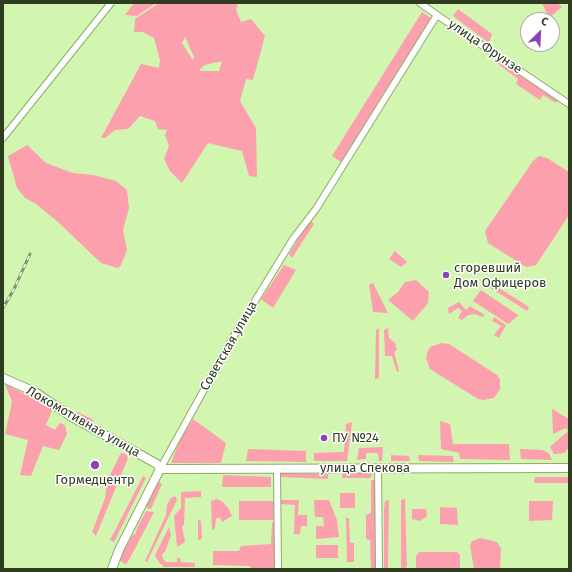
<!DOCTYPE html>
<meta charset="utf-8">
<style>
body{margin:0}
#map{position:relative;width:572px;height:572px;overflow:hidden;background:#d2f6b0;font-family:"Fira Sans",sans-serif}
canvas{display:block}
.frame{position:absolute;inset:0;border:4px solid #2e3c20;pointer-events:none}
.north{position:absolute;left:520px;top:12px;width:40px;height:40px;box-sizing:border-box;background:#fff;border:1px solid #abb1a6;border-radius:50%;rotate:24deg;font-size:11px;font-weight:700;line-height:16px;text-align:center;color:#2e3c20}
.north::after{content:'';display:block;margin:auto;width:14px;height:18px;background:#8b44b7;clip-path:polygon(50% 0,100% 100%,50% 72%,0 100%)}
</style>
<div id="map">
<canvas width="572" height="572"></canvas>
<div class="frame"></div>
<div class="north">С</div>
</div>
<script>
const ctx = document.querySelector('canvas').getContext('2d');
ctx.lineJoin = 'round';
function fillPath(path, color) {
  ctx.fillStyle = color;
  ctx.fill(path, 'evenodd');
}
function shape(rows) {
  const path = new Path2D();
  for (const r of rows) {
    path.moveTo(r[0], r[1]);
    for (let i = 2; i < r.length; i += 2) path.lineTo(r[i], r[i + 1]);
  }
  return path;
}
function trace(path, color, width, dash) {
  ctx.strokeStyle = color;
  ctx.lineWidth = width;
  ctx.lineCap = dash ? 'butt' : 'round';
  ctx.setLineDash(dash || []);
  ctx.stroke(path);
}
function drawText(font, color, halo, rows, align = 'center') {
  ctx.font = font + ' "Fira Sans",sans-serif';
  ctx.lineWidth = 3;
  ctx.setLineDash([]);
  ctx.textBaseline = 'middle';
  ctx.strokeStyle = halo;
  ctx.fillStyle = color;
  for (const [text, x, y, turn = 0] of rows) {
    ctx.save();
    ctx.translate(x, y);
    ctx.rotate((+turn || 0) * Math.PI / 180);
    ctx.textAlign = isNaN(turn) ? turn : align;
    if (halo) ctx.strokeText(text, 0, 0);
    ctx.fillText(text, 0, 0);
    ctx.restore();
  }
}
fillPath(shape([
 [134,3,156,3,137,16,125,15],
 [159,3,238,3,236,10,241,22,251,19,265,36,253,80,246,79,240,101,256,128,257,177,249,176,242,151,208,143,182,183,170,171,164,159,169,146,165,135,167,130,158,129,155,121,140,116,128,129,115,130,105,138,101,138,141,64,159,68,160,60,154,38,143,32,134,32,135,19],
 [185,37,194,57,193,60,182,43],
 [222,61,219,71,201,71,199,70,205,65],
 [542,3,557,3,562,7,549,18],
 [458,9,492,34,489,43,453,16],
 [422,12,431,18,341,162,332,156],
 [500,61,557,100,556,103,543,95,540,100,516,84,518,79,498,64],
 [27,145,46,163,73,173,93,175,116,181,127,190,129,208,123,230,127,250,121,265,118,268,101,263,58,222,36,204,25,198,17,188,8,156],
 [539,156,547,158,569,172,569,215,536,265,526,267,488,243,485,231,533,161],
 [310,220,314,224,292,258,289,254],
 [395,251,407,262,401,267,389,259],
 [284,265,296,270,273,308,261,299],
 [416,280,429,292,428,303,413,321,388,300,398,292,405,282],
 [488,281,529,307,527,311,486,285],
 [373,283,388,313,373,312,369,285],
 [481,290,518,315,519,315,508,324,473,301],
 [459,302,466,310,470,306,485,315,482,317,475,314,468,315,462,320,458,318,462,311,458,308,449,314,448,308],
 [494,317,506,325,499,338,494,335,501,326,492,321],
 [379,328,379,378,375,379,376,330],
 [388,328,389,338,395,343,397,350,394,352,399,371,397,372,392,356,385,356,384,330],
 [442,343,449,344,497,375,500,379,500,389,494,398,483,400,478,399,430,369,426,358,427,353,430,347],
 [5,384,53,408,46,425,55,430,60,423,65,425,67,434,59,450,43,446,31,476,20,475,28,440,5,434,12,402],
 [552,409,569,419,569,447,565,453,554,454,550,447,568,431,566,428,553,434],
 [77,412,92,419,95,427,73,413],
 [193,419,226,443,221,463,171,463,180,440],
 [440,421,450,424,453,444,509,444,510,460,460,459,459,453,441,449],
 [352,422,347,461,314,461,314,453,344,452,346,424],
 [383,447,382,461,379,461,378,453,366,453,366,459,357,460,359,448],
 [248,449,306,451,306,462,246,461],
 [520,449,542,450,549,453,552,460,521,459],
 [121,453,126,454,128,458,96,536,92,532,105,498,107,481],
 [391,455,409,456,410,461,391,461],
 [418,455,453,456,454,462,419,461],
 [342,472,372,472,371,478,342,478],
 [279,473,328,474,328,479,281,477,280,493,279,493],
 [223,475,271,477,271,487,222,487],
 [143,476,146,478,114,542,110,540],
 [535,477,569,477,569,483,534,483],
 [371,480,375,480,375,569,371,569,370,540,366,539,366,515,371,513],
 [159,482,162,484,151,509,148,509,146,506,157,484],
 [201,491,201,497,185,498,184,525,182,526,185,542,177,547,174,516,181,508,181,492],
 [340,493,355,493,355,508,340,508],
 [175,496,177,500,147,562,145,561,166,515,167,505,171,498],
 [217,499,223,502,229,509,232,516,222,522,220,518,216,518,215,528,212,530,211,501],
 [405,499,407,567,401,569,401,500],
 [281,500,299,500,298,515,307,515,307,526,301,526,300,534,294,534,295,505,281,504],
 [314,500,329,500,337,520,339,537,316,539,316,526,324,526,323,517,315,517],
 [389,500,388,569,384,569,384,510,385,501],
 [239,501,274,501,274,520,239,520],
 [529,501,553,501,552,520,529,521],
 [440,507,457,508,458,525,440,524],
 [412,509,426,509,427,516,420,521,412,519],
 [146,511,154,512,129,560,126,564,123,563,119,559,132,536,136,533,137,528],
 [346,518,349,518,350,543,354,543,354,562,347,562],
 [198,520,201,521,202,539,198,540],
 [275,522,274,569,251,569,250,566,213,565,213,551,239,551,241,546,271,544,272,523],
 [169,527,171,535,165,552,162,554,163,559,166,562,177,562,177,558,180,558,181,562,195,563,195,567,164,567,158,561,155,556,157,551],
 [480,538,497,542,501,549,500,569,474,569,470,546,472,541],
 [316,545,338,545,338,558,316,558],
 [419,552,457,552,460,555,460,569,416,569,416,556]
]), '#fca0ad');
const street = shape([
 [420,3,437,15],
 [3,138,111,3],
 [378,468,379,569],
 [160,469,239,327,293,239,316,209,437,15,569,104],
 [277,469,278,569]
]);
const secondary = shape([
 [3,378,35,392,72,417,157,464,160,469],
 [160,469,569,468],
 [112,569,119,550,160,469]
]);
trace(street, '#8bad6a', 8);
trace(secondary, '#8bad6a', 10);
trace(street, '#fff', 6);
trace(secondary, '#fff', 8);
const rail = shape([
 [3,308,14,289,30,254]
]);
trace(rail, '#7d9666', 3);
trace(rail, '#fff', 1.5, [4.5]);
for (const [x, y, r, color] of [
 [446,275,4,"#8b44b7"],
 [324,438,4,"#8b44b7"],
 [95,465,5,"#8b44b7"]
]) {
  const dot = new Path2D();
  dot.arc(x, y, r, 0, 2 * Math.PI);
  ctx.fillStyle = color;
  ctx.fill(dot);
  trace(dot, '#fff', 1.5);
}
drawText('13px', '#2e3c20', '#fff', [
 ["улица Фрунзе",485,47,34],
 ["Советская улица",229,346,-60],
 ["Локомотивная улица",83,422,30],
 ["улица Спекова",365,468]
]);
drawText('13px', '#2e3c20', '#fff', [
 ["сгоревший",454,268],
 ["Дом Офицеров",454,283],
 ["ПУ №24",332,438],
 ["Гормедцентр",95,480,"center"]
], 'left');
</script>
